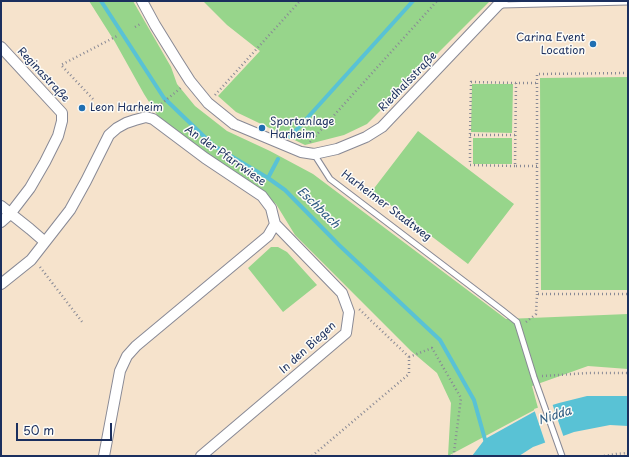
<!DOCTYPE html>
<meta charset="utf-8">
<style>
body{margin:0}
#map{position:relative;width:629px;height:457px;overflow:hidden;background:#f6e3cc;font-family:"Playpen Sans",sans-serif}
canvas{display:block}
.frame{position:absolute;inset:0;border:2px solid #1b2f5e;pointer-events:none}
.scale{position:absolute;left:16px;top:423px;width:96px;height:18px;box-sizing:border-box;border:2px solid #1b2f5e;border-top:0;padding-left:5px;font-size:12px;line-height:14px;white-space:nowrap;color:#1b2f5e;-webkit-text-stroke:3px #fdfcf7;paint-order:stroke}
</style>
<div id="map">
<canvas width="629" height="457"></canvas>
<div class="frame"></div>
<div class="scale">50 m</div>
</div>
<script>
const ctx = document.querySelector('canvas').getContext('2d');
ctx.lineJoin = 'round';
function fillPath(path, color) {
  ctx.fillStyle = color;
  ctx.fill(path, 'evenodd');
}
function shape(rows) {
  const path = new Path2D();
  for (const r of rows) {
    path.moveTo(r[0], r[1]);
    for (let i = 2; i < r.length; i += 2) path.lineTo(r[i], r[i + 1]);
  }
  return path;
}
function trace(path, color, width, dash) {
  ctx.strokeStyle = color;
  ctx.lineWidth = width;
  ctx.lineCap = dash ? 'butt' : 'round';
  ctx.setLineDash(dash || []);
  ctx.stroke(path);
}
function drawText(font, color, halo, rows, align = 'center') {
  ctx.font = font + ' "Playpen Sans",sans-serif';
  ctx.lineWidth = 3;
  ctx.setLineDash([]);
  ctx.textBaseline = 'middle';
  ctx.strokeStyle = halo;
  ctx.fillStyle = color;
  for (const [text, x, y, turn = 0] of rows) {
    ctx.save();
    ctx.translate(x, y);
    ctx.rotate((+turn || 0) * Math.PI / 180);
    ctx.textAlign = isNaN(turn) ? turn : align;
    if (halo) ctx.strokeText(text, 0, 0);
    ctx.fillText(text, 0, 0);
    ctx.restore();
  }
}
fillPath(shape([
 [89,1,133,1,171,67,177,84,195,106,227,131,270,151,313,174,506,319,628,314,628,369,588,366,532,386,538,408,448,456,451,403,437,373,411,351,295,235,276,204,161,121,144,94,115,42],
 [203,1,490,1,367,124,344,135,305,145,236,112,218,96,260,51,227,25],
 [628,77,628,290,541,290,540,78],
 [472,84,513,84,512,133,471,132],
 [418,131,514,204,468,264,372,191],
 [473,138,512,138,512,164,473,164],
 [271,247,278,247,287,252,317,285,283,312,248,268]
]), '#97d58b');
fillPath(shape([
 [587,396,628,396,628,426,610,425,574,432,533,447,519,456,472,456,485,439,539,409,559,403]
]), '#59c2d5');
fillPath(shape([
 [552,403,564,438,546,445,534,409]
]), '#f6e3cc');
trace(shape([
 [101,1,164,98,214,146,268,178,285,190,339,245,440,340,474,400,486,443],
 [290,137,413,1],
 [268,178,278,159]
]), '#59c2d5', 4);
const lane = shape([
 [501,5,628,2],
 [314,154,330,179,502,310,517,322,534,377,562,456]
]);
const street = shape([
 [142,1,155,25,176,59,190,81,208,103,234,124,301,152,314,154,337,149,366,137,382,127,498,5,503,1],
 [1,47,62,113,62,121,58,136,45,162,30,188,10,214,1,222],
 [1,206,30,229,45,242],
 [1,284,31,260,70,210,86,181,109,135,117,128,126,123,135,120,146,117,153,119,205,158,262,196,271,208,275,224,268,236,136,346,127,356,120,371,104,456],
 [201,456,346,333,349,312,342,293,275,224]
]);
trace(lane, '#888995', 7);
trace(street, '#888995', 12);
trace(shape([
 [135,27,142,23],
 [628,73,537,74,537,294,628,294],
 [215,95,300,1],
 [93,99,61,65,119,35],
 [155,109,182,87],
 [470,135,516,135],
 [310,142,437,1],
 [515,166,470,165,470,135,471,82,516,83],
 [537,166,515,166,516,83,537,83],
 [40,267,83,323],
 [526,322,536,314,537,294],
 [409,357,432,348,461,398,454,452,453,456],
 [542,376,588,373,628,373],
 [312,456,409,374,409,357,359,309],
 [604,456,616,454,628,453]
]), '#888995', 2.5, [1, 3]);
trace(lane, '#fff', 5);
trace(street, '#fff', 10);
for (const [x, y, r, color] of [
 [593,44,4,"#1f6fb2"],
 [82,108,4,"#1f6fb2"],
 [262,128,4,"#1f6fb2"]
]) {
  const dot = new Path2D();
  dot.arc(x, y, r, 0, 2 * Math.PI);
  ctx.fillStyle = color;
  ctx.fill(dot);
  trace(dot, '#fdfcf7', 1.5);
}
drawText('11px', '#1b2f5e', '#fdfcf7', [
 ["Carina Event",585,38,"right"],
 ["Location",585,51,"right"],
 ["Leon Harheim",90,108],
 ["Sportanlage",270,122],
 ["Harheim",270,135]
], 'left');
drawText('11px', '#1b2f5e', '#fdfcf7', [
 ["Reginastraße",43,75,47],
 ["Riedhalsstraße",408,82,-46],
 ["An der Pfarrwiese",225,156,35],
 ["Harheimer Stadtweg",386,206,37],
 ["In den Biegen",308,348,-42]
]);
drawText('italic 12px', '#2e5b82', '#fdfcf7', [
 ["Eschbach",318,208,44],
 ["Nidda",555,416,-18]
]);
</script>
